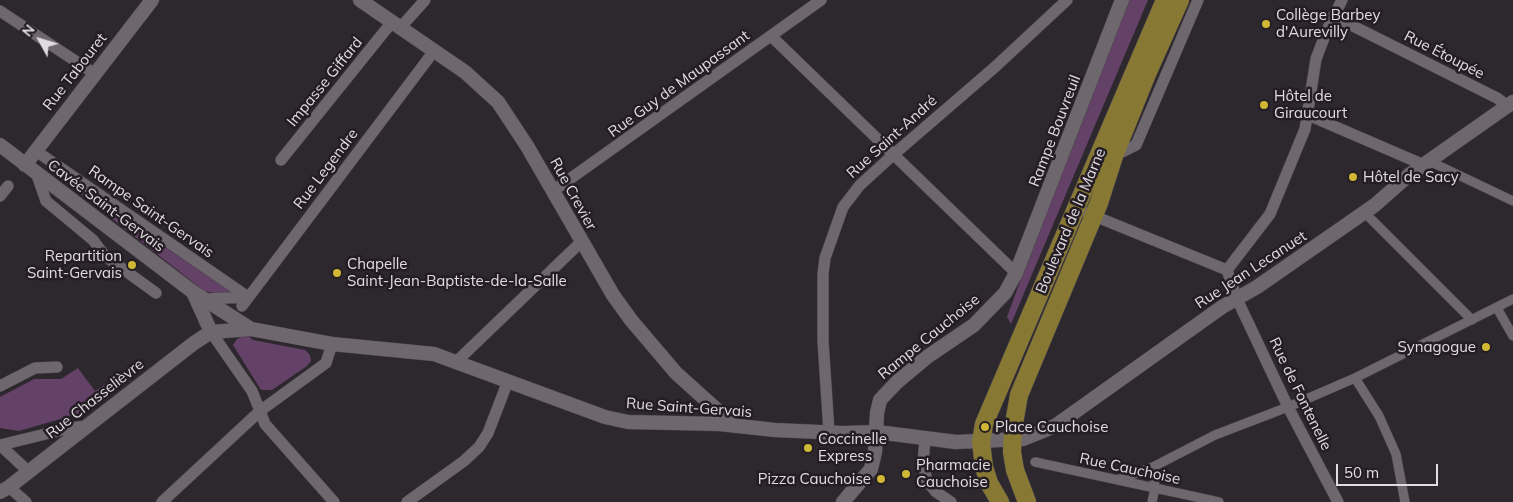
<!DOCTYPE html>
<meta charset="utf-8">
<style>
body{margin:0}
#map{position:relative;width:1513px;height:502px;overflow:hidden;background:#2d282e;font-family:Mulish,sans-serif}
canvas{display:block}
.north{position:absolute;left:15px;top:15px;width:50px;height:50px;-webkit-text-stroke:4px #241e24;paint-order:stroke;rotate:309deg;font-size:14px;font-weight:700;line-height:20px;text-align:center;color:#e0dce0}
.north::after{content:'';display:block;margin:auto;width:18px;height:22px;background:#e0dce0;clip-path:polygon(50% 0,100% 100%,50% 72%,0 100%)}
.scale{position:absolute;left:1336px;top:464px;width:102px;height:22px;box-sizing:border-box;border:2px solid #e0dce0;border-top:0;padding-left:6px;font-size:15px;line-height:18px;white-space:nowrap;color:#e0dce0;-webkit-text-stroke:4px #241e24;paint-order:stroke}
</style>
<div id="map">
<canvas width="1513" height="502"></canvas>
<div class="north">N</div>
<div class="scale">50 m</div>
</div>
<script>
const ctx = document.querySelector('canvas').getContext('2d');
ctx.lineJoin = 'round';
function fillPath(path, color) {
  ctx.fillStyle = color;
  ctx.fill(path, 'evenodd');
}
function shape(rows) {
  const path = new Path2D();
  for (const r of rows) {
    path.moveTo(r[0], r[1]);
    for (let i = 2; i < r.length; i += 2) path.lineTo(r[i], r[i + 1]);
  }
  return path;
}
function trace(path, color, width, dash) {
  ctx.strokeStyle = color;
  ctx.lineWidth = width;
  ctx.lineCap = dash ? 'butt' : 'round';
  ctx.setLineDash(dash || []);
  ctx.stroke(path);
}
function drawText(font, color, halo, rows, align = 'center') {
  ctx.font = font + ' Mulish,sans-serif';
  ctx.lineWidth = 5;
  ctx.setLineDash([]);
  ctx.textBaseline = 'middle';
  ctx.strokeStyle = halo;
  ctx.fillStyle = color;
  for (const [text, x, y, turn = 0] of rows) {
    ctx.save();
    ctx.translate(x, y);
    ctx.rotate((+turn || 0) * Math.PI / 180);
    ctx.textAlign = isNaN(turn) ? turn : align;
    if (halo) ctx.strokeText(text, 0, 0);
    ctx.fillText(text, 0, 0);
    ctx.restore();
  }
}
fillPath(shape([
 [1123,0,1148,0,1011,324,1007,317],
 [44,165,233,293,232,297,204,291],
 [246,334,253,340,305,350,310,355,311,361,307,366,272,390,261,390,233,345,237,339],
 [78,368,95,391,109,382,113,391,81,413,19,431,0,428,0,397,34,379,61,379]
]), '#644167');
const pedestrian = shape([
 [1429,161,1513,201],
 [1364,212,1472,320],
 [1497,308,1513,336],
 [1355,378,1379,416,1396,454,1405,502],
 [1035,462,1219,502],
 [1117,480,1153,467,1215,435,1288,407,1355,378,1513,299],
 [1152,502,1155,488,1153,467]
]);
const minor = shape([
 [0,11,95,74],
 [1333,16,1497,98,1508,106],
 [400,28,425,0],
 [771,36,1016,273],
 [1308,115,1424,165],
 [36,151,248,297],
 [1114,156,1136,145,1198,0],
 [281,160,392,22],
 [37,175,46,201,93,240,105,256,156,293],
 [553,191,821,0],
 [0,196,8,186],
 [1087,213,1227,270],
 [1227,270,1270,214,1305,129,1316,59,1327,30,1342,0],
 [1227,270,1237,299,1288,407,1338,502],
 [205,299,248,297],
 [242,306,434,51],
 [211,332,252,391,260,411,326,363,332,344],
 [457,361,581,242],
 [0,386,35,368,57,367],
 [829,432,823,341,823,274,825,258,843,207,860,185,893,155,995,67,1067,0],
 [925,439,923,463,927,481,936,492,951,502],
 [0,445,29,472],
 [1,445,70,428,87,426],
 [9,487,26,502],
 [162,502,260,411,265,424,334,502],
 [407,502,464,461,479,447,488,433,508,381]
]);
const tertiary = shape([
 [360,0,465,72,498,102,527,146,613,295,631,320,676,373,735,426],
 [0,145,193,292,251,329],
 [25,165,152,0],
 [193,292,211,332],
 [0,492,9,487,194,343,211,332,251,329,332,344,434,354,605,417,628,422,720,424,775,430,842,433,877,432,956,442,1023,439,1055,426,1222,307,1257,287,1375,205,1409,175,1513,102],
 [843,502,871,469,875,452,877,413,880,400,897,382,927,357,974,325,1005,293,1016,273,1122,0]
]);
const primary = shape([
 [1000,502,989,483,984,467,981,442,984,424,1165,0],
 [1027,502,1015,470,1012,452,1013,429,1019,395,1099,203,1114,156,1147,74,1180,0]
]);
trace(pedestrian, '#4b464b', 10);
trace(minor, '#4b464b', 12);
trace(tertiary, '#4b464b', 15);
trace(primary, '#4b464b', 19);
trace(pedestrian, '#6e676e', 9);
trace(minor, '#6e676e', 11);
trace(tertiary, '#6e676e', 14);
trace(primary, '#877834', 18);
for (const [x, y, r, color] of [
 [1266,24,5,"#d0b736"],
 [1264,105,5,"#d0b736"],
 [1353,177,5,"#d0b736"],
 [132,265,5,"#d0b736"],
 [337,273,5,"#d0b736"],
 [1486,347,5,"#d0b736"],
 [985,427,5,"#d0b736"],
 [808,448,5,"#d0b736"],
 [906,474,5,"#d0b736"],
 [881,479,5,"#d0b736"]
]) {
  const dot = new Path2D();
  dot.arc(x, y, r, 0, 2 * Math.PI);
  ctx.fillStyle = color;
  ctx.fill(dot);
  trace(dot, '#241e24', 2);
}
drawText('15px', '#e0dce0', '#241e24', [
 ["Collège Barbey",1276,15],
 ["d'Aurevilly",1276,32],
 ["Hôtel de",1274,96],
 ["Giraucourt",1274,113],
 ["Hôtel de Sacy",1363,177],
 ["Repartition",122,256,"right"],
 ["Saint-Gervais",122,273,"right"],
 ["Chapelle",347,264],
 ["Saint-Jean-Baptiste-de-la-Salle",347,281],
 ["Synagogue",1476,347,"right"],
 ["Place Cauchoise",995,427],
 ["Coccinelle",818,439],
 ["Express",818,456],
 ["Pharmacie",916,465],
 ["Cauchoise",916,482],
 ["Pizza Cauchoise",871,479,"right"]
], 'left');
drawText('15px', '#e0dce0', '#241e24', [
 ["Rue Étoupée",1444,55,27],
 ["Rue Tabouret",75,72,-52],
 ["Impasse Giffard",325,82,-51],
 ["Rue Guy de Maupassant",679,84,-36],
 ["Rampe Bouvreuil",1055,131,-69],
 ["Rue Saint-André",892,137,-42],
 ["Rue Legendre",326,169,-53],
 ["Rue Crevier",573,194,61],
 ["Cavée Saint-Gervais",106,206,37],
 ["Rampe Saint-Gervais",151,212,35],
 ["Boulevard de la Marne",1071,221,-67],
 ["Rue Jean Lecanuet",1251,270,-33],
 ["Rampe Cauchoise",929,337,-39],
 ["Rue de Fontenelle",1300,394,64],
 ["Rue Chasselièvre",95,399,-38],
 ["Rue Saint-Gervais",689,408,4],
 ["Rue Cauchoise",1130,469,12]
]);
</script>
